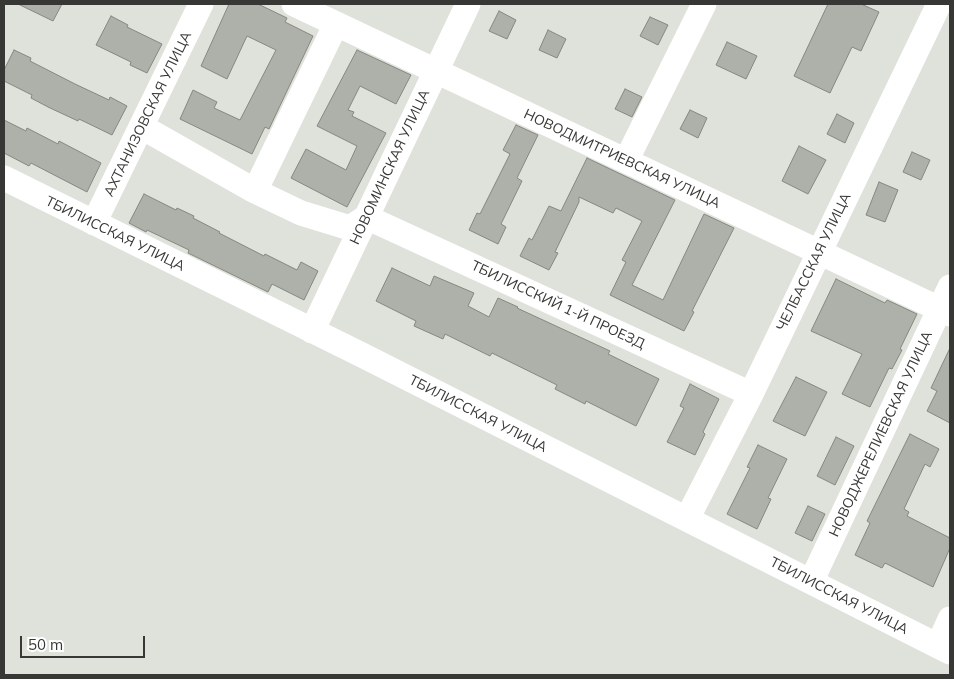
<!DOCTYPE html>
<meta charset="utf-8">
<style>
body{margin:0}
#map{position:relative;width:954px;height:679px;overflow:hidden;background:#dfe1db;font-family:Mulish,sans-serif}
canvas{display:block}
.frame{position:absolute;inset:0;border:5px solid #373835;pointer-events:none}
.scale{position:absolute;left:20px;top:636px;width:125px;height:22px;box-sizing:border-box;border:2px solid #373835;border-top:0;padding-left:6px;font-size:15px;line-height:18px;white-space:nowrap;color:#373835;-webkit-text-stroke:4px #fff;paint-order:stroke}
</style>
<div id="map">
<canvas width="954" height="679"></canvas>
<div class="frame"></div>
<div class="scale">50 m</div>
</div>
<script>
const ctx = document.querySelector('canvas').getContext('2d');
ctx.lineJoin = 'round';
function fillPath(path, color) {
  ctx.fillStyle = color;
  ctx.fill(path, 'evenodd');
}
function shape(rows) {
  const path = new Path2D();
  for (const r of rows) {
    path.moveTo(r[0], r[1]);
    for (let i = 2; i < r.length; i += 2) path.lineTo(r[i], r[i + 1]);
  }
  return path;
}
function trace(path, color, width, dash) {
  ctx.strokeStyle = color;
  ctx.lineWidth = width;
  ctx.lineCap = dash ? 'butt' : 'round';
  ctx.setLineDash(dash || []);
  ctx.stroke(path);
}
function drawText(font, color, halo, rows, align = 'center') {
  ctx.font = font + ' Mulish,sans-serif';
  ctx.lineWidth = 4.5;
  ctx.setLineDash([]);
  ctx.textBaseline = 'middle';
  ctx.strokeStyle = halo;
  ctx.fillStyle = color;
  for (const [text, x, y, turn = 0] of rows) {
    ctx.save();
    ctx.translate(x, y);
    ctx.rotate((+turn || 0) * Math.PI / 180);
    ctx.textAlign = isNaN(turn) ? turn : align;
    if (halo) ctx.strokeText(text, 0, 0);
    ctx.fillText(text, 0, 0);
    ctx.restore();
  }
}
const building = shape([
 [18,4,62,4,53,21,18,4],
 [229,4,258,4,287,18,285,22,313,36,269,129,265,127,252,154,180,119,193,90,217,102,214,108,240,120,276,50,247,36,227,79,201,66,229,4],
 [828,4,861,4,879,12,861,51,852,47,830,93,794,76,828,4],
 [499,11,516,20,507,39,489,31,499,11],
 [111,16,128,25,127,27,162,44,147,73,130,65,131,62,96,45,111,16],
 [650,17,668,25,658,45,640,36,650,17],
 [548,30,566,39,557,58,539,50,548,30],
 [727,42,757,56,746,79,716,65,727,42],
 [14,50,31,58,30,61,75,84,109,100,110,97,127,106,112,135,79,119,78,121,48,107,31,98,32,95,4,81,4,70,14,50],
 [357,50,411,75,396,104,360,86,348,110,354,112,352,116,386,133,347,207,291,178,306,149,346,170,357,146,317,126,357,50],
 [625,89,642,97,632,117,615,109,625,89],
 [690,110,707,118,698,138,680,129,690,110],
 [837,114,854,123,845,143,827,134,837,114],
 [4,120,26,131,27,128,58,144,59,141,101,163,87,192,31,163,29,166,4,153,4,120],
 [516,125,538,135,517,178,522,181,501,224,506,227,498,244,469,230,477,213,480,214,510,154,503,150,516,125],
 [799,146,826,160,808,194,782,181,799,146],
 [912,152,930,160,921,180,903,172,912,152],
 [587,158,675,200,632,285,663,300,704,214,734,228,692,311,694,312,684,331,610,295,626,262,622,260,642,221,616,208,613,213,579,197,579,202,555,252,558,253,549,270,520,256,529,238,532,240,549,206,561,211,587,158],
 [879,182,898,190,885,222,866,215,879,182],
 [144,194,176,210,177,208,194,216,193,218,220,232,219,233,264,256,265,254,297,270,301,262,318,271,304,300,272,284,268,292,188,253,189,250,147,230,146,232,129,223,144,194],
 [392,268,430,286,434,276,474,293,468,306,489,317,498,298,518,307,517,308,610,351,608,354,659,379,636,426,586,401,585,404,555,389,557,385,492,353,490,356,445,334,443,339,414,326,416,321,376,301,392,268],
 [836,279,885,303,887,300,917,314,900,349,902,350,892,369,889,368,870,407,842,394,862,354,811,331,836,279],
 [950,348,950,423,927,411,937,391,931,388,950,348],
 [796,377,827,392,805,436,773,421,796,377],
 [690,384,719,399,703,432,705,434,695,455,667,442,684,408,680,406,690,384],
 [910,434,939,449,930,467,925,464,904,509,909,512,907,516,950,538,950,548,933,587,885,563,882,568,855,555,870,523,867,521,910,434],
 [836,437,854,446,835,485,817,476,836,437],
 [758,445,787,459,768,498,771,499,757,529,727,514,750,468,747,467,758,445],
 [808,506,825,514,812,541,795,533,808,506]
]);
fillPath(building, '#aeb0aa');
trace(building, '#858781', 1);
trace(shape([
 [294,4,950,314],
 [142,127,255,191,301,213,350,228,366,217,751,394],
 [626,161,704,4],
 [4,178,362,355,950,652],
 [255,191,336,24],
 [94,223,201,4],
 [312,331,468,4],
 [687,519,751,394,939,4],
 [811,582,950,287],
 [938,646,950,619]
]), '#fff', 25);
drawText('14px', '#373835', '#fff', [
 ["АХТАНИЗОВСКАЯ УЛИЦА",148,114,-64],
 ["НОВОДМИТРИЕВСКАЯ УЛИЦА",622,159,25],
 ["НОВОМИНСКАЯ УЛИЦА",390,167,-65],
 ["ТБИЛИССКАЯ УЛИЦА",115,234,26],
 ["ЧЕЛБАССКАЯ УЛИЦА",814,262,-64],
 ["ТБИЛИССКИЙ 1-Й ПРОЕЗД",558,305,25],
 ["ТБИЛИССКАЯ УЛИЦА",478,414,27],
 ["НОВОДЖЕРЕЛИЕВСКАЯ УЛИЦА",881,434,-65],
 ["ТБИЛИССКАЯ УЛИЦА",839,596,27]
]);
</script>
